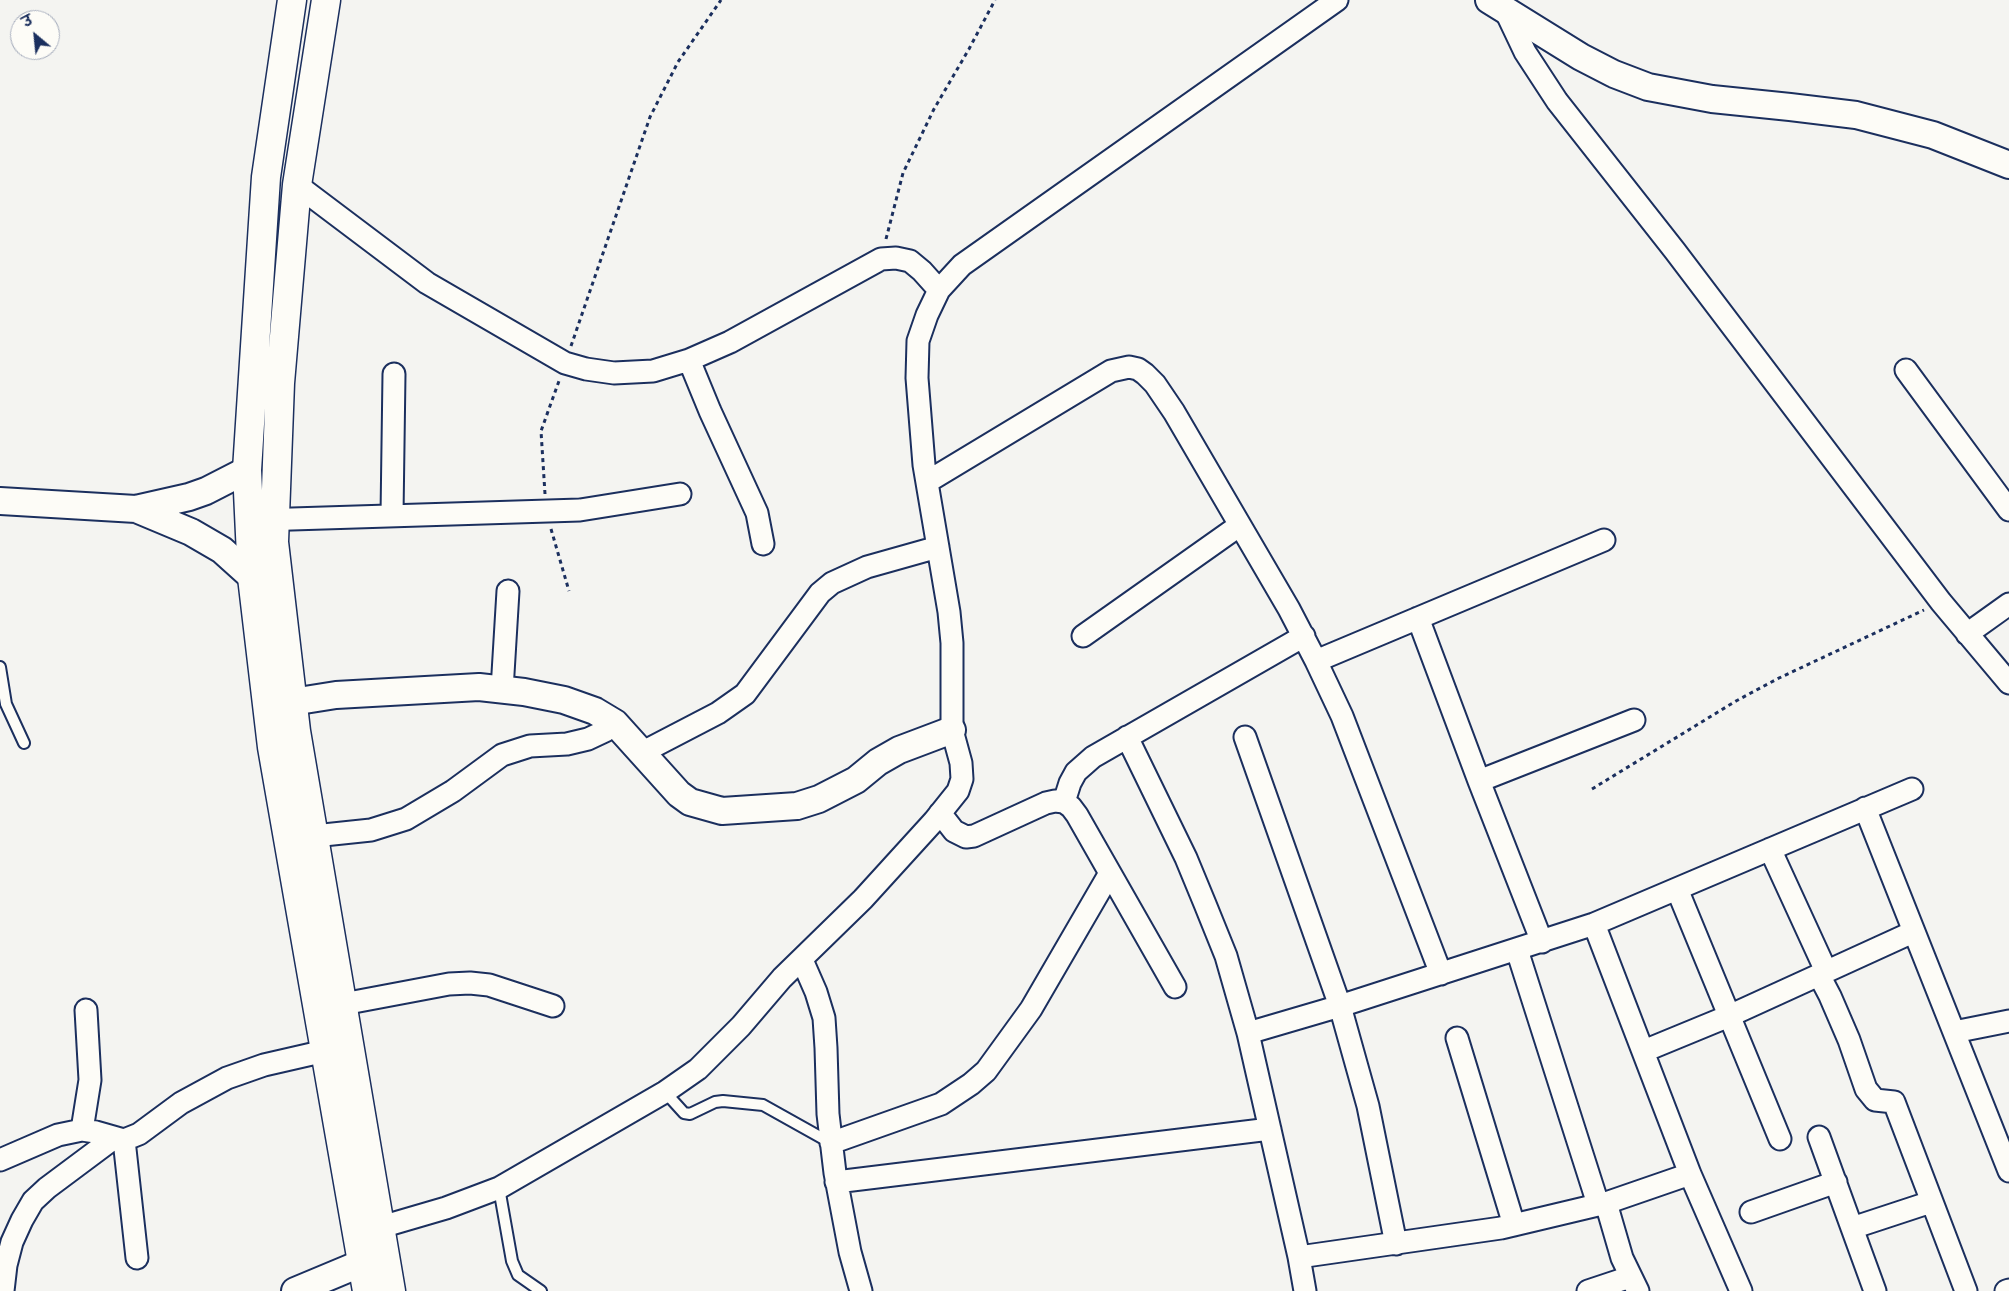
<!DOCTYPE html>
<meta charset="utf-8">
<style>
body{margin:0}
#map{position:relative;width:2009px;height:1291px;overflow:hidden;background:#f4f4f1;font-family:"Indie Flower","Playpen Sans Deva",sans-serif}
canvas{display:block}
.north{position:absolute;left:10px;top:10px;width:50px;height:50px;box-sizing:border-box;background:#fdfcf7;border:1px solid #a3aaba;border-radius:50%;rotate:332deg;font-size:14px;font-weight:700;line-height:20px;text-align:center;color:#1b2f5e}
.north::after{content:'';display:block;margin:auto;width:18px;height:22px;background:#1b2f5e;clip-path:polygon(50% 0,100% 100%,50% 72%,0 100%)}
</style>
<div id="map">
<canvas width="2009" height="1291"></canvas>
<div class="north">उ</div>
</div>
<script>
const ctx = document.querySelector('canvas').getContext('2d');
ctx.lineJoin = 'round';
function shape(rows) {
  const path = new Path2D();
  for (const r of rows) {
    path.moveTo(r[0], r[1]);
    for (let i = 2; i < r.length; i += 2) path.lineTo(r[i], r[i + 1]);
  }
  return path;
}
function trace(path, color, width, dash) {
  ctx.strokeStyle = color;
  ctx.lineWidth = width;
  ctx.lineCap = dash ? 'butt' : 'round';
  ctx.setLineDash(dash || []);
  ctx.stroke(path);
}
const service = shape([
 [0,667,6,704,24,743],
 [665,1092,684,1113,690,1114,715,1102,723,1101,763,1105,831,1143],
 [499,1188,512,1261,518,1275,541,1291]
]);
const minor = shape([
 [1506,12,1525,52,1557,101,1675,251,1941,602,2009,683],
 [297,185,427,283,565,363,586,369,614,373,653,371,689,360,730,342,881,259,896,258,910,261,922,271,939,290],
 [689,360,710,411,757,513,763,544],
 [1906,370,2009,510],
 [927,482,1111,371,1129,367,1138,369,1145,374,1155,384,1174,412,1289,609,1316,661,1342,716,1441,974],
 [392,515,394,374],
 [260,520,580,510,680,494],
 [1418,618,1479,781,1542,942],
 [1967,634,2009,604],
 [1083,636,1240,525],
 [1316,661,1604,540],
 [502,690,508,591],
 [1127,737,1186,858,1205,904,1226,956,1248,1033],
 [1245,737,1340,1006,1368,1106,1396,1244],
 [643,752,718,713,745,694,820,593,832,583,867,567,938,547],
 [1479,781,1634,720],
 [1064,802,1070,783,1076,772,1093,757,1304,636],
 [1865,808,2009,1171],
 [940,813,954,831,966,837,974,836,1046,803,1055,801,1064,802,1071,807,1077,815,1175,987],
 [314,836,371,830,406,819,453,791,502,755,530,746,567,744,588,739,605,731,615,723],
 [1770,849,1826,971],
 [1677,889,1780,1139],
 [1594,924,1690,1174,1741,1291],
 [1517,950,1598,1204],
 [802,960,816,992,824,1018,826,1048,828,1114,835,1173,850,1252,861,1291],
 [1819,975,1830,996,1849,1040,1866,1089,1875,1100,1894,1102,1966,1291],
 [343,1004,449,984,470,983,489,985,553,1006],
 [1954,1032,2009,1021],
 [1457,1038,1514,1225],
 [1644,1051,1729,1016,1913,932],
 [82,1130,90,1080,86,1010],
 [1819,1137,1852,1228],
 [124,1140,137,1258],
 [831,1143,941,1104,971,1084,986,1071,1031,1009,1110,873],
 [0,1160,58,1135,82,1130,96,1132,124,1140,139,1134,181,1103,227,1078,264,1065,325,1051],
 [836,1182,1270,1129],
 [1606,1203,1622,1258,1638,1291],
 [1751,1212,1836,1182],
 [381,1227,446,1208,499,1188,665,1092,698,1069,741,1026,782,978,863,899,934,821,958,791,962,779,961,763,952,730,952,643,949,612,924,465,917,378,918,341,927,315,939,290,962,265,1337,0],
 [1299,1257,1501,1228,1606,1203,1690,1174],
 [3,1291,6,1265,12,1242,22,1220,33,1201,47,1188,114,1138],
 [1305,1291,1299,1257,1248,1033,1340,1006,1594,924,1912,789],
 [1588,1291,1630,1277],
 [1875,1291,1852,1228,1931,1202],
 [2006,1291,2009,1290]
]);
const tertiary = shape([
 [1489,0,1581,57,1614,74,1648,87,1712,99,1790,107,1856,115,1933,135,2009,165],
 [0,501,136,509,189,497,206,491,247,470],
 [136,509,191,532,222,550,252,577],
 [292,702,336,695,479,687,524,692,564,700,595,711,615,723,679,794,690,802,722,811,797,806,819,799,856,780,878,762,899,750,952,730],
 [295,1291,362,1263]
]);
const primary = shape([
 [292,0,266,177,247,470,252,577,272,747,367,1291],
 [326,0,297,185,280,383,274,542,296,731,391,1291]
]);
trace(service, '#1b2f5e', 14);
trace(minor, '#1b2f5e', 25);
trace(tertiary, '#1b2f5e', 30);
trace(primary, '#1b2f5e', 31);
trace(shape([
 [886,239,903,173,934,109,969,49,995,0],
 [571,346,650,117,678,62,721,0],
 [545,494,541,431,559,381],
 [551,529,569,591],
 [1592,789,1736,701,1777,679,1924,610]
]), '#1b2f5e', 3, [4, 4]);
trace(service, '#fdfcf7', 10);
trace(minor, '#fdfcf7', 21);
trace(tertiary, '#fdfcf7', 26);
trace(primary, '#fdfcf7', 28);
</script>
